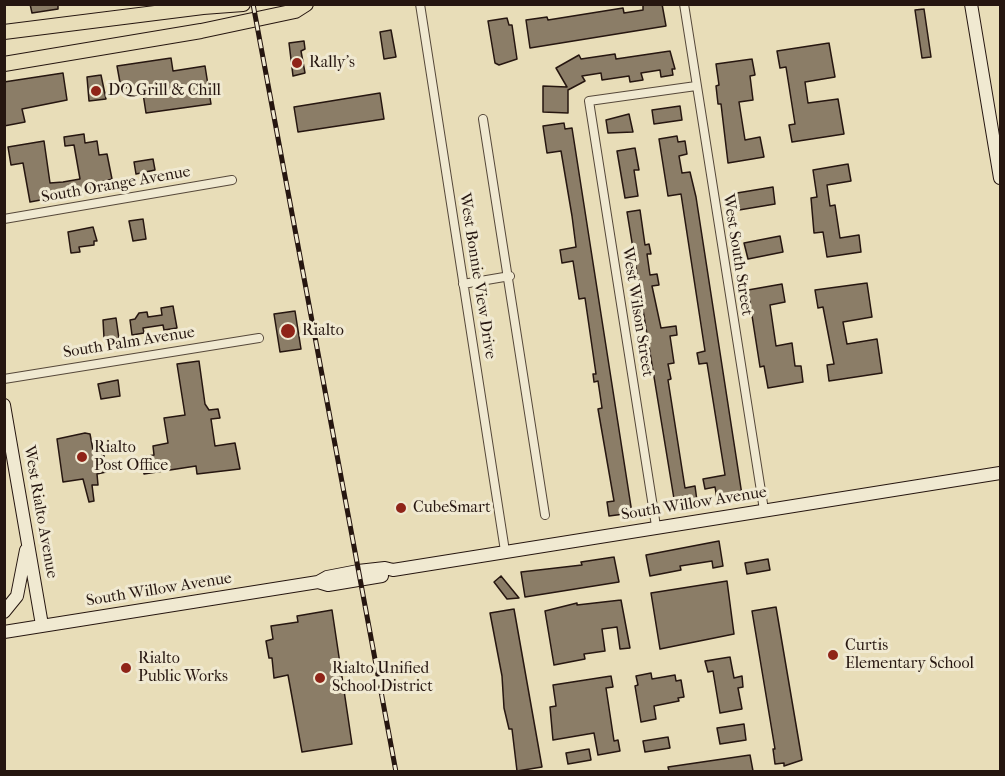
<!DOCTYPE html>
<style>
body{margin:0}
#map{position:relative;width:1005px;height:776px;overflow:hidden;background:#e8ddb8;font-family:"IM FELL French Canon",serif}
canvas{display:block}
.frame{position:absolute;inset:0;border:6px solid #261610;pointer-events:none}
</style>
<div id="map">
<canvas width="1005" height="776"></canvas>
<div class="frame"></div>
</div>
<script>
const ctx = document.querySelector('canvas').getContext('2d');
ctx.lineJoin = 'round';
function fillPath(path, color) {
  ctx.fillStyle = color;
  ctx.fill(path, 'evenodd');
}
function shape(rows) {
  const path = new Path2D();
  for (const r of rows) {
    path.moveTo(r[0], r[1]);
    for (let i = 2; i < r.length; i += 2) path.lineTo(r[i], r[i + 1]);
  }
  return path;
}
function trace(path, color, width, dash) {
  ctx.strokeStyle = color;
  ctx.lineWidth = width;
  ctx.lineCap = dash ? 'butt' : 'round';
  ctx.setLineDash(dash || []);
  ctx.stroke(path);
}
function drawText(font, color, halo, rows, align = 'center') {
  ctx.font = font + ' "IM FELL French Canon",serif';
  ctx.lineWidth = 6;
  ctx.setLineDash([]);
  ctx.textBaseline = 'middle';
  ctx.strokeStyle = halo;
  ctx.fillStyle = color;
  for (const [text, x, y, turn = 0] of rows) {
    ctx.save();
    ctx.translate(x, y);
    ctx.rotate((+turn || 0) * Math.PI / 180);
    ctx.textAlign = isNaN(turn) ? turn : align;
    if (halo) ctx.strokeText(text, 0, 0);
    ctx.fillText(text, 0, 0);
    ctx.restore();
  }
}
const building = shape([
 [30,4,58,4,58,9,32,13,30,4],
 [649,4,662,4,666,26,530,48,526,20,547,17,548,20,623,8,624,13,643,10,643,5,649,4],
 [924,9,931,57,922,58,915,10,924,9],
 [507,18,509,25,512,25,517,59,499,65,495,63,488,21,507,18],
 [391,30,396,57,384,59,380,32,391,30],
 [304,41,305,49,301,51,305,73,293,76,289,43,304,41],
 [829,43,835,77,805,82,808,103,838,99,844,134,792,142,789,125,795,124,786,67,780,68,777,51,829,43],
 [670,51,675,69,672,69,673,75,661,77,660,70,641,73,643,80,630,82,629,76,602,80,601,73,582,76,585,81,568,90,568,113,543,112,543,86,567,87,556,68,579,55,581,59,615,54,616,59,670,51],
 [171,58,173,71,205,66,211,104,146,113,142,87,121,88,117,66,171,58],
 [752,59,755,75,750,76,753,100,739,102,745,140,760,137,764,157,728,163,721,104,718,104,716,86,719,85,716,64,752,59],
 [63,73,67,100,22,109,25,122,4,126,4,82,63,73],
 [101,75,106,99,89,101,87,77,101,75],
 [380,93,384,119,298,132,294,107,380,93],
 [680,106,682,120,654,124,652,110,680,106],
 [629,114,633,132,608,133,606,120,629,114],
 [564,123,565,129,572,128,632,513,609,516,607,502,614,501,598,409,602,408,598,381,594,382,593,374,596,374,585,298,579,299,573,261,562,263,560,250,576,247,572,216,561,151,547,153,543,126,564,123],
 [84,134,85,143,97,141,99,155,107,154,112,179,92,185,93,190,30,202,23,163,11,165,8,147,44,141,50,183,63,182,80,179,74,145,65,146,64,137,84,134],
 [677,136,678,142,685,141,687,154,679,156,682,173,690,172,696,197,742,495,717,499,715,487,705,489,703,479,725,475,707,363,699,364,697,353,705,351,690,253,681,194,668,196,659,139,677,136],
 [635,148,639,170,634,170,638,196,625,198,617,151,635,148],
 [153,159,155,170,136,174,134,162,153,159],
 [848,164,851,181,827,185,830,206,835,205,840,238,859,235,861,252,827,257,823,232,814,233,811,198,817,197,813,170,848,164],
 [773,187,775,204,739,210,737,193,773,187],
 [640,210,645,245,649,244,651,254,647,254,650,275,657,274,659,285,652,286,661,328,676,326,677,335,670,336,674,363,668,364,671,379,668,380,685,488,695,486,697,501,675,505,627,212,640,210],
 [143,219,146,239,133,241,129,221,143,219],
 [93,227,97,241,94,241,94,245,79,247,80,252,71,253,68,232,93,227],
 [780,236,783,252,748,259,744,243,780,236],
 [867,283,872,317,843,322,847,344,877,339,882,373,829,381,827,365,834,364,823,307,818,308,815,290,867,283],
 [782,284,785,302,770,305,776,346,792,343,795,366,801,366,803,382,768,388,764,366,760,367,748,290,782,284],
 [173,306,177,328,164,330,163,325,143,328,144,333,132,335,130,320,135,319,139,313,147,312,148,317,162,315,161,308,173,306],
 [295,311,301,349,280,352,274,314,295,311],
 [116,318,119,339,104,338,103,320,116,318],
 [199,361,205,404,209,410,218,409,220,418,211,419,215,446,235,443,240,469,197,474,196,466,144,474,142,457,154,455,153,446,168,443,164,418,185,415,177,364,199,361],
 [118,380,120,396,101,399,98,384,118,380],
 [85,433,90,434,93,450,103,449,105,463,106,472,97,474,98,485,92,485,94,501,89,502,83,479,63,482,57,439,85,433],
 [719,541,723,566,713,568,712,561,680,566,681,570,650,576,646,555,719,541],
 [614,557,619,582,525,597,521,572,582,565,581,562,614,557],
 [768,559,770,570,747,574,745,563,768,559],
 [501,576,519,598,507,599,494,582,501,576],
 [727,581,734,634,660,649,651,593,727,581],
 [621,600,630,648,620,649,617,627,602,629,605,651,584,654,585,659,554,665,545,611,577,603,577,605,621,600],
 [776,607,802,760,784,766,784,763,775,764,773,749,775,749,752,611,776,607],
 [514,609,542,767,517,771,512,729,509,729,504,708,502,676,490,613,514,609],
 [332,610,352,744,302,752,288,675,274,678,272,658,269,658,266,641,273,639,271,626,298,622,297,616,332,610],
 [730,657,734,678,742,676,743,687,738,688,742,709,720,713,713,671,708,672,705,661,730,657],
 [651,673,652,679,675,675,676,681,681,680,684,697,678,698,679,701,654,706,656,719,641,722,635,686,638,685,636,676,651,673],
 [611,676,613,687,606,688,614,741,618,740,620,751,598,755,594,733,553,740,550,707,556,706,553,685,611,676],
 [744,724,746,740,720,744,717,728,744,724],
 [668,737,670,748,645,752,643,741,668,737],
 [589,749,591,760,568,764,566,753,589,749],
 [750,755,753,771,669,771,668,767,750,755]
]);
fillPath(building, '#8b7d67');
trace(building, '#261610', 1.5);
const street = shape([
 [420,4,505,551],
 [684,4,764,510],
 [483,119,545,515],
 [4,219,232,180],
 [463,284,510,276],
 [4,379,259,338],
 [656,526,589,101,696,86]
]);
const secondary = shape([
 [971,4,1000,178],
 [4,405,42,625],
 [318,582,327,577,358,571,385,568,393,570,1000,473],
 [4,612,17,596,26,550],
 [4,632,318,582,328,585,382,576]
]);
const primary = shape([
 [4,32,203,7,243,4],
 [4,64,201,31,295,11,306,4]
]);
trace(street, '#56483a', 10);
trace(secondary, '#261610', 14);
trace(primary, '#261610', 16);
trace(street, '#f0e9d1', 8);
trace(secondary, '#f0e9d1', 12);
trace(primary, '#e8ddb8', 14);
const rail = shape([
 [253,4,396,772]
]);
trace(rail, '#261610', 5);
trace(rail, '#f0e9d1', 3, [9]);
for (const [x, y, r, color] of [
 [297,63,6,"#8f2418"],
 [96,91,6,"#8f2418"],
 [288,331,8,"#8f2418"],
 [82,457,6,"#8f2418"],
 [401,508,6,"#8f2418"],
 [833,655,6,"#8f2418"],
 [126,668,6,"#8f2418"],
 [320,678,6,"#8f2418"]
]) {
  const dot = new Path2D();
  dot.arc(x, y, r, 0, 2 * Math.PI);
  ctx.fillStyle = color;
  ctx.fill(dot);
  trace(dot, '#f0e9d1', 2);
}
drawText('16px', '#261610', '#f0e9d1', [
 ["Rally's",309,63],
 ["DQ Grill & Chill",108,91],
 ["Rialto",302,331],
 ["Rialto",94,448],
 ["Post Office",94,466],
 ["CubeSmart",413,508],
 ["Curtis",845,646],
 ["Elementary School",845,664],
 ["Rialto",138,659],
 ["Public Works",138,677],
 ["Rialto Unified",332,669],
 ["School District",332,687]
], 'left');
drawText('16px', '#261610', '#f0e9d1', [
 ["South Orange Avenue",116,185,-10],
 ["West South Street",737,255,81],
 ["West Bonnie View Drive",477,276,81],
 ["West Wilson Street",637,312,81],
 ["South Palm Avenue",129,343,-9],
 ["South Willow Avenue",694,504,-9],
 ["West Rialto Avenue",40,512,80],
 ["South Willow Avenue",159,590,-9]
]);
</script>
